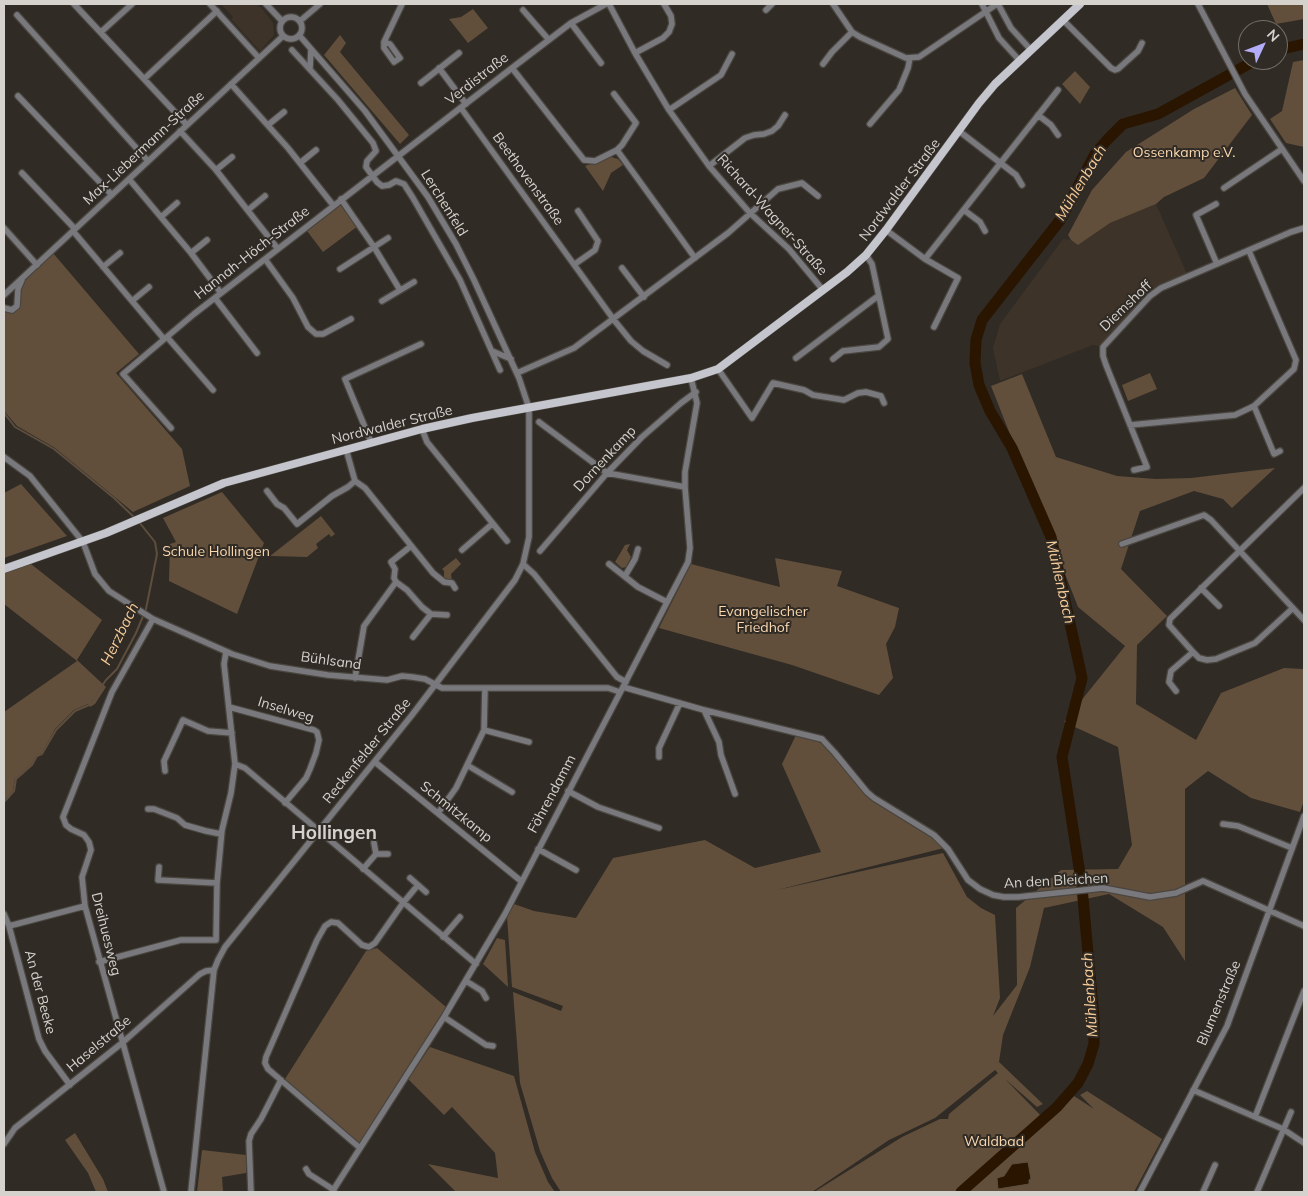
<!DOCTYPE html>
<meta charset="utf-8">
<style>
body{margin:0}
#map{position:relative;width:1308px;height:1196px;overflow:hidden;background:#302b25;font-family:Mulish,sans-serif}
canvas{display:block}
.frame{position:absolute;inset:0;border:5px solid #d5d2ce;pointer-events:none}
.north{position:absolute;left:1238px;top:20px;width:50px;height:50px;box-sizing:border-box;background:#302b25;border:1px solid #726e69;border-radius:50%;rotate:47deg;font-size:14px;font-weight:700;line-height:20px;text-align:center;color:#d5d2ce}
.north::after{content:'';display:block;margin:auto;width:18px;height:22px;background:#b3adf9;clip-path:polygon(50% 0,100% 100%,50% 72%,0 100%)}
</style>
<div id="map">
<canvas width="1308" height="1196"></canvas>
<div class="frame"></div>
<div class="north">N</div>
</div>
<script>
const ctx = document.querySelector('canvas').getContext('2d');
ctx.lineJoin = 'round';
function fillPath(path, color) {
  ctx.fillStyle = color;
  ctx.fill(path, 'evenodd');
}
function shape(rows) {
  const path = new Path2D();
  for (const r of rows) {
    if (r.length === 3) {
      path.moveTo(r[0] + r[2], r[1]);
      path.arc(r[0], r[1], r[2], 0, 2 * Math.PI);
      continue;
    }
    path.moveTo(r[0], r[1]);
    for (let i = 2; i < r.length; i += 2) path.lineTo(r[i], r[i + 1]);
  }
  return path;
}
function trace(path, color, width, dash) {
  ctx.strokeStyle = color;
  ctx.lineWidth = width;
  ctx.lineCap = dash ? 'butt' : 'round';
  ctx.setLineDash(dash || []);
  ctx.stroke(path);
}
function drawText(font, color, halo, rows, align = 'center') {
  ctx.font = font + ' Mulish,sans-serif';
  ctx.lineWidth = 4;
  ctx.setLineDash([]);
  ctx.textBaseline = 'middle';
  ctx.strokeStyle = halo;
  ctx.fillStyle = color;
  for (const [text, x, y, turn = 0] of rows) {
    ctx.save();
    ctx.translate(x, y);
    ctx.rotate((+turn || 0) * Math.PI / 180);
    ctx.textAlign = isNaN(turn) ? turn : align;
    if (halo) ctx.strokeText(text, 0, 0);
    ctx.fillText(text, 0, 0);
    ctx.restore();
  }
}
fillPath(shape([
 [221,4,257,4,264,11,273,23,274,35,260,51,231,19,233,17],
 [1156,204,1188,276,1161,288,1103,347,1093,345,1000,381,993,348,1000,324,1063,239,1071,240,1078,245,1110,223]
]), '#3d3328');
fillPath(shape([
 [1267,4,1304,4,1304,19,1276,24],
 [473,9,488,28,468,43,449,19,461,17],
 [340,35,346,43,340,52,409,135,400,144,324,55],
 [1304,60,1304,147,1286,143,1270,119,1282,111,1293,62],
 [1075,71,1090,87,1080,104,1062,84],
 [1235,88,1252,115,1204,178,1164,197,1156,204,1110,223,1078,245,1071,240,1068,235,1092,190,1126,152,1194,109],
 [611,157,618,159,623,165,611,173,603,191,585,166],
 [342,204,358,226,323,252,307,231],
 [53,253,139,354,116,373,182,449,190,486,133,512,55,448,17,426,4,411,4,312,13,313,19,307,21,289,26,279],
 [1150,373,1157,389,1128,401,1122,385],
 [1022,374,1056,457,1117,476,1156,479,1191,478,1275,468,1232,508,1223,499,1194,491,1140,511,1121,569,1167,616,1137,645,1136,704,1196,740,1221,693,1284,668,1304,669,1304,801,1300,812,1251,798,1208,771,1185,789,1185,961,1163,927,1109,894,1044,908,1030,967,1003,1035,999,1062,1043,1104,1037,1107,1005,1079,1047,1122,1074,1096,1094,1109,1080,1095,1087,1091,1162,1139,1134,1192,814,1192,902,1137,940,1119,948,1119,949,1114,998,1073,995,1070,935,1118,889,1140,812,1192,561,1192,552,1178,540,1151,520,1083,513,992,561,1011,563,1006,512,987,507,917,514,904,534,911,576,918,613,858,705,840,755,868,821,852,782,764,796,735,821,742,829,748,866,792,933,835,944,848,777,890,943,853,967,897,981,908,995,915,1000,998,993,1016,1017,985,1016,908,1061,870,1118,869,1132,845,1118,747,1064,722,1125,646,1078,607,991,386],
 [21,484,67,536,4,558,4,493],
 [222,492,264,543,237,614,169,581,170,544,176,542,163,518],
 [321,516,335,534,331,537,329,534,316,544,318,548,307,557,270,556],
 [630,544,627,550,631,557,626,567,622,568,615,562,625,545],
 [456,558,461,564,451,574,452,582,444,581,444,571,442,569],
 [775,558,842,571,837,586,899,608,895,627,886,644,893,678,879,695,792,665,659,628,691,564,780,587],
 [31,564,102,620,77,660,106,687,95,704,90,707,88,704,74,710,55,729,42,753,36,756,31,765,15,779,13,791,4,801,4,712,77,661,4,604,4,573],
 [497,938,505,940,508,987,483,964],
 [377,948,446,1007,359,1144,285,1079,366,951],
 [430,1047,514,1076,535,1152,548,1182,555,1192,456,1192,428,1164,498,1178,495,1153,452,1107,444,1115,408,1079],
 [75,1133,103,1179,108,1192,96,1192,88,1173,65,1140],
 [202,1150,246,1155,246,1173,222,1177,223,1192,197,1192]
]), '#614f3b');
const water = shape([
 [1028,1162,1031,1179,1029,1180,1029,1184,998,1189,997,1178,1004,1176,1012,1164,1028,1162]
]);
fillPath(water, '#291500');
trace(water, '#5d4e3e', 1);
trace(shape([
 [4,413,15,427,54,449,114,498,136,519],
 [4,802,14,791,16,779,32,765,37,756,42,754,56,730,75,711,89,705,106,680,117,669,136,633,146,609,157,554,155,542,139,522]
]), '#5d4e3e', 2);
trace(shape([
 [1278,50,1304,44],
 [961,1192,1057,1107,1078,1083,1088,1064,1094,1044,1094,1019,1082,887,1062,757,1082,678,1051,537,1012,448,990,411,979,385,975,363,976,340,982,320,1061,219,1095,154,1107,140,1123,124,1158,114,1256,60]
]), '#291500', 11);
const minor = shape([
 [74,4,187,125],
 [210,4,259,58],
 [266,4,282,21],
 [609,4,635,53,669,110,709,166,750,213,789,249,823,290],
 [833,4,852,32,860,37,906,58,919,57,997,4],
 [982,4,999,38,1020,61],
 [998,4,1011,28,1031,50],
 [1198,4,1245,94,1304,181],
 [523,10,549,40],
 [766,10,772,4],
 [17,15,148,161],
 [291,28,11],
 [1063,20,1111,68,1115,70,1118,69,1138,51,1142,43],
 [300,21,320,4],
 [571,23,601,63],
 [101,32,132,4],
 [384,42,390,44,400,58,394,62,384,48,384,42,402,4],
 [292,50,338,100,373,143,376,151,367,161,366,167,377,182,382,186,389,185,396,181,404,184,413,198,460,280,500,370],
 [635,53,663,38,669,32,672,24,671,16,664,4],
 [823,64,832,52,852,32],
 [310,68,311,50],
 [439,68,466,104],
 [512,68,584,160,595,161,617,150,695,258],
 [144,79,217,11],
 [421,83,459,53],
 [231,84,288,148,333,205],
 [614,94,636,123,622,145,617,150],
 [18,96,112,195],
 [461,108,614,320,631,341,643,351,667,365],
 [669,110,721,75,732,54],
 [1038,115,1051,125,1058,135],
 [870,124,899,90,908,68,910,58],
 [268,125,284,112],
 [180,131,216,170,278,249],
 [959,131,1016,175,1022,185],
 [300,163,316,150],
 [709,166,745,138,754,135,764,134,772,131,778,126,785,115],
 [216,170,232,157],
 [22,173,75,229],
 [129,179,191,253,221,293],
 [1224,188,1282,149],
 [341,199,374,247,400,290],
 [1216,204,1196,215,1217,264],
 [248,210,265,196],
 [964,210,980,222,985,231],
 [161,217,177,203],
 [4,228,37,265],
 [886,230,925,259,1058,90],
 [73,231,164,339],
 [191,253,207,240],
 [265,259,293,298,308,327,316,334,323,334,351,319],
 [925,259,958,278,934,327],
 [575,264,595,250,598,241,578,211],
 [103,267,120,253],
 [622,268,644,297],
 [340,269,388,238],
 [4,295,283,36],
 [215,298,257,353],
 [132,301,149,287],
 [382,301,414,282],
 [4,308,12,310,17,306,18,289,22,280],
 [167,337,213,390],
 [492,351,511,359],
 [796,358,878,296],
 [833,359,843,351,879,347,888,339,872,264,866,255],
 [718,369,752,418,773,383,804,390,813,395,844,400,858,393,866,392,881,396,884,403],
 [517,373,574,348,728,233,778,189,802,183,818,196],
 [1254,406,1274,454,1280,451],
 [539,422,607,473,685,487],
 [1130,425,1235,415,1254,406,1294,369,1296,360,1249,251],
 [171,428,123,374,194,314,512,68,571,23,606,4],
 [422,429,427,442,507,541],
 [371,442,345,379,421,344],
 [346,449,355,481,365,488,433,573,444,582,452,583,455,588],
 [4,457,30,476,83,542,95,574,109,591,153,619,232,654,270,666,328,675,387,680,402,676,412,677,425,679,442,688,608,688,620,692],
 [1134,470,1147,467,1106,365,1103,356,1103,347,1150,296,1161,288,1291,232,1304,228],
 [267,491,277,504,284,508,297,524,332,496,348,487,355,481],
 [1122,544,1204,515,1211,520,1304,620],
 [462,550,492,524],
 [540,551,607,473,642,437,681,403,696,392],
 [523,564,534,574,617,677,626,682],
 [609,564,638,587,667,602],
 [625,576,635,559,638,549],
 [396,582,407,590,422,607,431,614,413,637],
 [1201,588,1219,606],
 [1293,608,1255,643,1216,659,1207,660,1199,658,1193,652,1169,625,1170,619,1304,488],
 [431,614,447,615],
 [153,619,112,692,63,817,66,825,71,829,84,835,89,842,91,850,82,877,85,906,164,1192],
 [355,678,364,626,396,582,394,578,395,569,391,562,411,546],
 [623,687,704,710,822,739,835,753,867,792,874,798,934,835,948,849,968,880,980,889,993,895,1004,897,1018,897,1103,888,1150,897,1176,893,1203,881,1304,926],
 [1176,691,1169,682,1171,671,1193,652],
 [229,707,314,730,317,732,319,740,316,753,310,769,306,778,285,803],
 [704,710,719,742,721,755,735,794],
 [484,730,529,742],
 [659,757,659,748,680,703],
 [375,762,521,881],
 [235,764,245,768,476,964],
 [467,765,512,792],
 [165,771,164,761,183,720,208,731,232,733],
 [568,791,598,807,659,828],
 [148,809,154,809,177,818,185,825,206,831,221,834],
 [438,813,456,788,484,730,485,688],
 [1223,824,1238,826,1292,848],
 [374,843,376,854,388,854],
 [538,849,576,870],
 [159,867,158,880,217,883],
 [363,869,376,854],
 [410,878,426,892],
 [4,914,9,926,39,1039,45,1051,70,1085],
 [9,926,85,906],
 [443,937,460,917],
 [99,962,181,940,216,940,217,883,222,830,231,793,235,764,224,664,226,652],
 [466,981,482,991,486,998],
 [444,1017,486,1045,493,1046],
 [1193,1090,1283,1129,1304,1143],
 [1255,1117,1304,991],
 [4,1144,15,1128,122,1043,200,974,206,971,214,970],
 [360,1148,268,1069,265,1063,266,1057,317,940,325,926,331,922,338,923,362,945,369,947,375,943,403,903,418,885],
 [306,1169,309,1174,334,1190],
 [191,1192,214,970,218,960,225,947,412,715,515,580,523,564,529,537,529,408,519,378,474,280,456,244,428,197,365,111,299,35],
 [251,1192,249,1141,251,1134,261,1119,281,1080],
 [332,1192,444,1017,505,914,688,562,690,548,685,487,685,472,697,403,691,378],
 [1140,1192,1227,1026,1304,816],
 [1203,1192,1215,1165],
 [1257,1192,1291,1112]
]);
const major = shape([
 [4,569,106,533,224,483,422,429,472,418,691,378,718,369,847,272,866,255,886,230,979,103,995,84,1080,4]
]);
trace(minor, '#4a4640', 8);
trace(major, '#4a4640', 9);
trace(minor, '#79787c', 5.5);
trace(major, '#c5c5cd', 8);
drawText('14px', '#d5d2ce', '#302b25', [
 ["Verdistraße",477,79,-38],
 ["Max-Liebermann-Straße",144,148,-43],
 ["Beethovenstraße",528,179,54],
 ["Nordwalder Straße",900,190,-53],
 ["Lerchenfeld",444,203,58],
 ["Richard-Wagner-Straße",772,215,48],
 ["Hannah-Höch-Straße",252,253,-38],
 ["Diemshoff",1126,306,-44],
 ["Nordwalder Straße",392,425,-14],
 ["Dornenkamp",605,459,-47],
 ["Bühlsand",331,661,8],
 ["Inselweg",286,710,17],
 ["Reckenfelder Straße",367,751,-51],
 ["Föhrendamm",552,794,-62],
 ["Schmitzkamp",456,812,39],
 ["An den Bleichen",1056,881,-3],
 ["Dreihuesweg",106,934,76],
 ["An der Beeke",40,992,75],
 ["Blumenstraße",1219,1003,-67],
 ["Haselstraße",99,1044,-40]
]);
drawText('14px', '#fbd8b0', '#302b25', [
 ["Ossenkamp e.V.",1184,153],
 ["Schule Hollingen",216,552],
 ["Evangelischer",763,612],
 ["Friedhof",763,628],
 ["Waldbad",994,1142]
]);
drawText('italic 15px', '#f8cc99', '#302b25', [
 ["Mühlenbach",1081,183,-59],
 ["Mühlenbach",1060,582,77],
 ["Herzbach",120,634,-64],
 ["Mühlenbach",1090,995,-94]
]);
drawText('bold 19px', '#d5d2ce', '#302b25', [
 ["Hollingen",334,833]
]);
</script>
